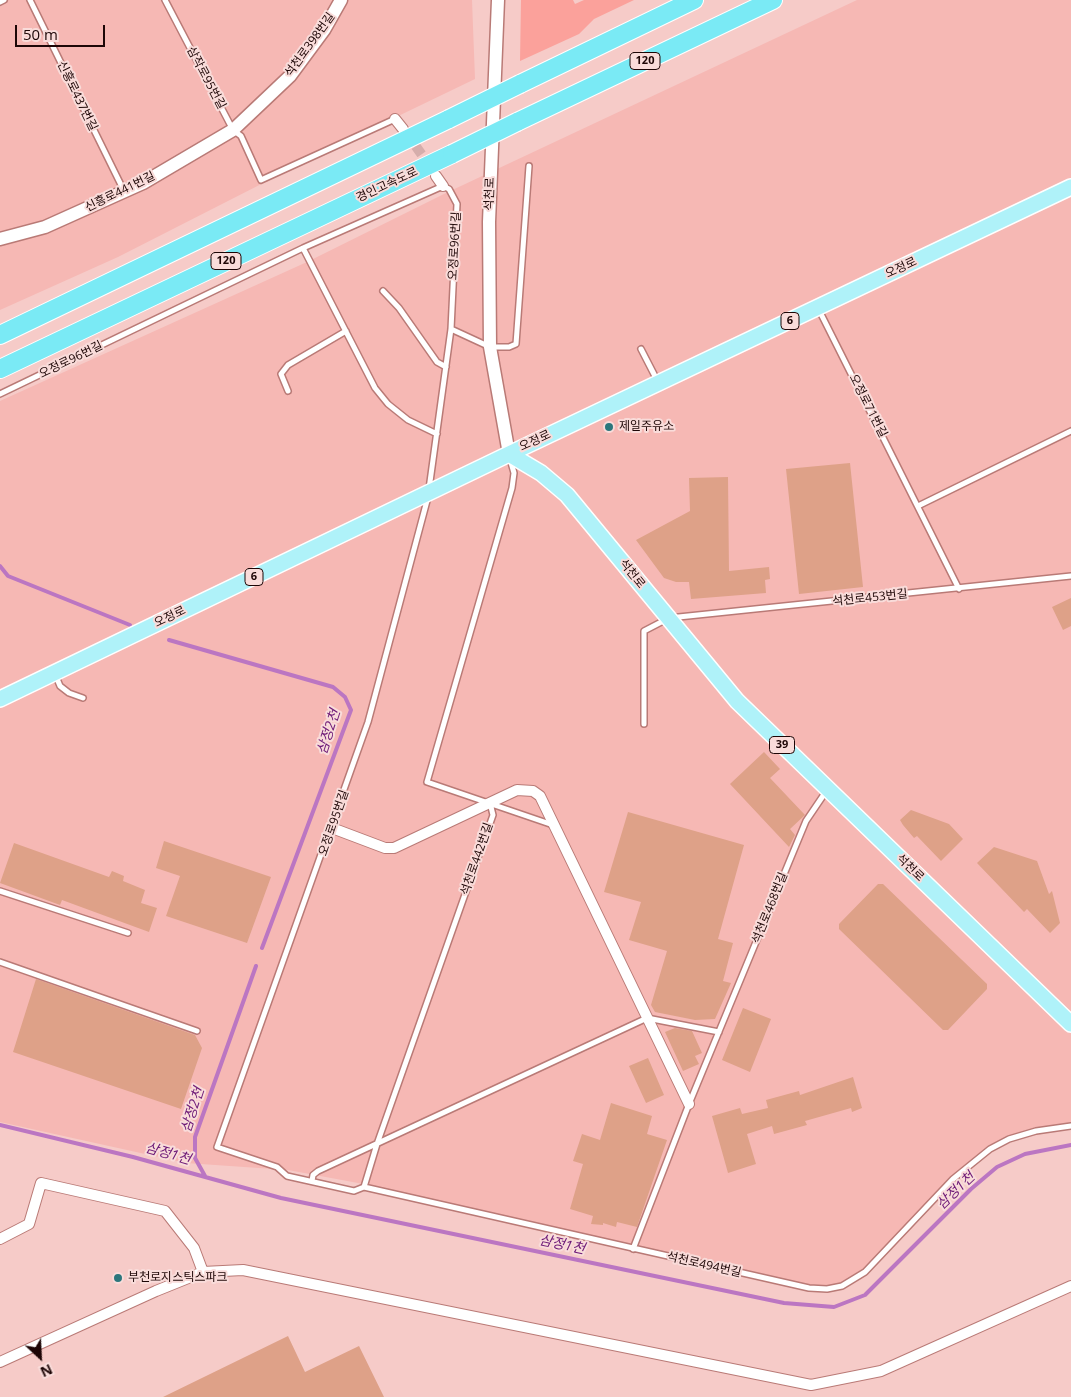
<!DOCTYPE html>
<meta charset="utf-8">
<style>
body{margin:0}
#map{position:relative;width:1071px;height:1397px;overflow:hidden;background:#f6cbc8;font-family:"Open Sans",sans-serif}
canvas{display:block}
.north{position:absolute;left:15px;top:1332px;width:50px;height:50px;-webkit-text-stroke:4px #f9dcda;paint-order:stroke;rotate:155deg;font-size:14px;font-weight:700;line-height:20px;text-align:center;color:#1d0606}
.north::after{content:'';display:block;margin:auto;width:18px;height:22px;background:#1d0606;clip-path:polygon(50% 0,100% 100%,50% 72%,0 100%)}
.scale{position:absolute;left:15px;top:25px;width:90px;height:22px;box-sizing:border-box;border:2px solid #1d0606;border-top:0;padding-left:6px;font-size:15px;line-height:18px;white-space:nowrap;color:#1d0606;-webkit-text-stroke:4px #f9dcda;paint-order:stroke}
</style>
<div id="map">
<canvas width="1071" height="1397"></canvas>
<div class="north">N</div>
<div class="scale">50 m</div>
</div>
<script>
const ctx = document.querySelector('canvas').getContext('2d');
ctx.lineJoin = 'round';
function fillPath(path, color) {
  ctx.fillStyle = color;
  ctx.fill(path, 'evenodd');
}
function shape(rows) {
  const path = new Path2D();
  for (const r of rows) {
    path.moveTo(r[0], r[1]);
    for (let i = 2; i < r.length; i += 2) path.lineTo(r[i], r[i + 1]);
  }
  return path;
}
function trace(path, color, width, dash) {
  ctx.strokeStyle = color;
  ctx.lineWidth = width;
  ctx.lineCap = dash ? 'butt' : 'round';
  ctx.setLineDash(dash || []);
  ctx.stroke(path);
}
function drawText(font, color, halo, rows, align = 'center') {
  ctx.font = font + ' "Open Sans","Noto Sans KR",sans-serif';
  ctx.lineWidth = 4;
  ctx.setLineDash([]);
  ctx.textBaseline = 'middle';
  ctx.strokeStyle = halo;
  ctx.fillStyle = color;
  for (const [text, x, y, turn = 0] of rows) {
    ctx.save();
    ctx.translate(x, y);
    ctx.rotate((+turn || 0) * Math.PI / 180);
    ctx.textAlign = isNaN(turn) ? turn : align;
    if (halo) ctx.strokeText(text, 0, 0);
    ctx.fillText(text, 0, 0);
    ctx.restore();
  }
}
fillPath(shape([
 [0,0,472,0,475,79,334,147,118,257,0,310],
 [857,0,1071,0,1071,1127,1028,1134,989,1149,965,1168,865,1272,842,1286,809,1288,358,1183,288,1170,186,1163,0,1122,0,401,307,262,446,193]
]), '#f6b8b4');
fillPath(shape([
 [521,0,573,0,575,4,584,0,634,0,594,19,579,34,520,61]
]), '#fba19b');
trace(shape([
 [0,566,8,576,130,625],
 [169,640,333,687,345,697,351,710,262,948],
 [0,1125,133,1157,281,1198,784,1303,834,1307,865,1295,971,1189,997,1167,1025,1154,1071,1145],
 [205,1176,195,1158,195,1137,256,966]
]), '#bb76c2', 4);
fillPath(shape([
 [850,463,863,587,799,594,786,469],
 [728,477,729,571,769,567,770,579,765,580,766,593,691,599,689,582,676,582,664,578,636,540,690,511,689,478],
 [1071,598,1071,626,1063,630,1052,607],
 [764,752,780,769,770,778,805,815,790,829,795,835,789,847,730,784],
 [911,810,949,824,963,839,941,861,917,836,914,838,903,825,900,820],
 [628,812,744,845,718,939,733,943,723,981,731,983,715,1019,695,1020,655,1012,651,1005,667,951,629,940,641,902,604,892],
 [164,841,271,877,247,943,166,916,180,876,156,868],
 [14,843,109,877,112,871,124,876,123,881,145,890,141,903,157,908,149,932,62,900,60,905,0,883],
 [994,847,1037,861,1049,894,1052,891,1060,923,1050,933,1027,909,1024,912,977,863],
 [878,884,883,884,987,984,987,989,948,1030,943,1030,839,929,839,924],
 [36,979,195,1035,202,1048,181,1109,13,1052],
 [743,1008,771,1019,750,1072,722,1060],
 [675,1028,692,1031,702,1053,695,1056,699,1064,683,1071,665,1032],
 [648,1058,664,1095,646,1103,629,1066],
 [853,1077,862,1108,852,1112,851,1108,805,1121,807,1125,774,1134,772,1126,747,1134,756,1164,728,1173,712,1116,740,1108,742,1114,768,1108,766,1100,799,1091,800,1095],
 [611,1103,652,1116,647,1134,667,1140,637,1227,617,1222,616,1227,603,1223,603,1225,591,1224,593,1216,570,1209,583,1164,573,1161,582,1134,600,1140],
 [288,1336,305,1372,359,1346,384,1397,163,1397]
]), '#dea188');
trace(shape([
 [407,134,432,169]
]), '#d5adab', 10, [10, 5]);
const service = shape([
 [30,0,124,191],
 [165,0,233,130,241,136,261,180,395,119],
 [0,2,4,0],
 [303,248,375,388,388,404,408,420,437,434],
 [383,291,399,308,437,362,446,367],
 [818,308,959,589],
 [451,329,490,347,509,347,516,344,529,166],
 [641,349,658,382],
 [288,391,281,374,288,365,346,331],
 [0,394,303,248,443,186,449,189,457,204,451,329,429,489],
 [510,459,514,473,512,488,427,782,553,825],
 [428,497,368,722,217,1147,277,1167,287,1176,354,1191,364,1187,809,1288,827,1289,842,1286,865,1272,953,1179,990,1149,1009,1139,1036,1131,1071,1126],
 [918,506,1071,431],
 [55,674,60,686,69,693,83,698],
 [644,724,644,631,669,618,1071,576],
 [0,891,128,933],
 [0,962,197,1031],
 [312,1181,313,1175,318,1171,647,1018,719,1032],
 [364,1187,377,1144,493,815,490,803],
 [633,1249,689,1104,806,821,827,790]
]);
const minor = shape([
 [395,119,403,129],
 [436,176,443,186],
 [332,828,385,848,394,848,517,790,533,791,540,796,689,1104],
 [0,1239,29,1224,41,1183,165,1211,194,1248,203,1272],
 [0,1362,156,1291,203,1272,243,1270,811,1385,881,1371,1071,1286]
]);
const tertiary = shape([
 [498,0,489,222,490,347,509,454],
 [0,239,45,227,143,183,233,130,290,76,324,30,341,0]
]);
const primary = shape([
 [509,454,541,473,567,495,737,701,1071,1024],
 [0,699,509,454,1071,187]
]);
const motorway = shape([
 [520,84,694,0],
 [517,122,773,0],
 [0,335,449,119],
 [0,369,452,154]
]);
trace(service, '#b97a76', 8);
trace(minor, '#b97a76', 12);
trace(tertiary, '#b97a76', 15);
trace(primary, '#fff', 18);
trace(motorway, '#fff', 20);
trace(service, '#fff', 5);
trace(minor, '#fff', 10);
trace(tertiary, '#fff', 12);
trace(primary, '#aff2f9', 15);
trace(motorway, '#7aeaf5', 18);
const motorwayBridge = shape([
 [449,119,520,84],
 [452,154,517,122]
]);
trace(motorwayBridge, '#fff', 20, []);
trace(motorwayBridge, '#7aeaf5', 18);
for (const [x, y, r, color] of [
 [609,427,5,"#2c767c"],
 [118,1278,5,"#2c767c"]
]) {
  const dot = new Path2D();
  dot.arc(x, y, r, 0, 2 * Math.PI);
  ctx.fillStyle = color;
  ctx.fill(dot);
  trace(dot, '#f9dcda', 2);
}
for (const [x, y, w] of [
 [645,61,30],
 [226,261,30],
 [790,321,18],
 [254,577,18],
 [782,745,25]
]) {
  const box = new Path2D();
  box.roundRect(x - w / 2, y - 8.5, w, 17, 4);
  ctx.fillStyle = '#f9dcda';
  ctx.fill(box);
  trace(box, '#1d0606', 1);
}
drawText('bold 11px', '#1d0606', null, [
 ["120",645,61],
 ["120",226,261],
 ["6",790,321],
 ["6",254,577],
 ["39",782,745]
]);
drawText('12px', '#1d0606', '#f9dcda', [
 ["석천로398번길",310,45,-54],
 ["삼작로95번길",206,78,62],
 ["신흥로437번길",77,96,64],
 ["경인고속도로",387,185,-25],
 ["신흥로441번길",120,192,-26],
 ["석천로",490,194,-88],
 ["오정로96번길",455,246,-87],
 ["오정로",901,268,-25],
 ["오정로96번길",71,360,-26],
 ["오정로71번길",868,406,63],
 ["오정로",535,441,-25],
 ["석천로",632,574,51],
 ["석천로453번길",870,598,-6],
 ["오정로",170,617,-26],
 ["오정로95번길",334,823,-71],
 ["석천로442번길",477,859,-71],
 ["석천로",910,868,44],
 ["석천로468번길",770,908,-68],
 ["석천로494번길",704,1265,13]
]);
drawText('12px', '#1d0606', '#f9dcda', [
 ["제일주유소",619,427],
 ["부천로지스틱스파크",128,1278]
], 'left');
drawText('italic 14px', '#6d1977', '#f9dcda', [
 ["삼정2천",329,732,-72],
 ["삼정2천",193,1110,-72],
 ["삼정1천",168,1154,16],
 ["삼정1천",956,1191,-44],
 ["삼정1천",562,1245,12]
]);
</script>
